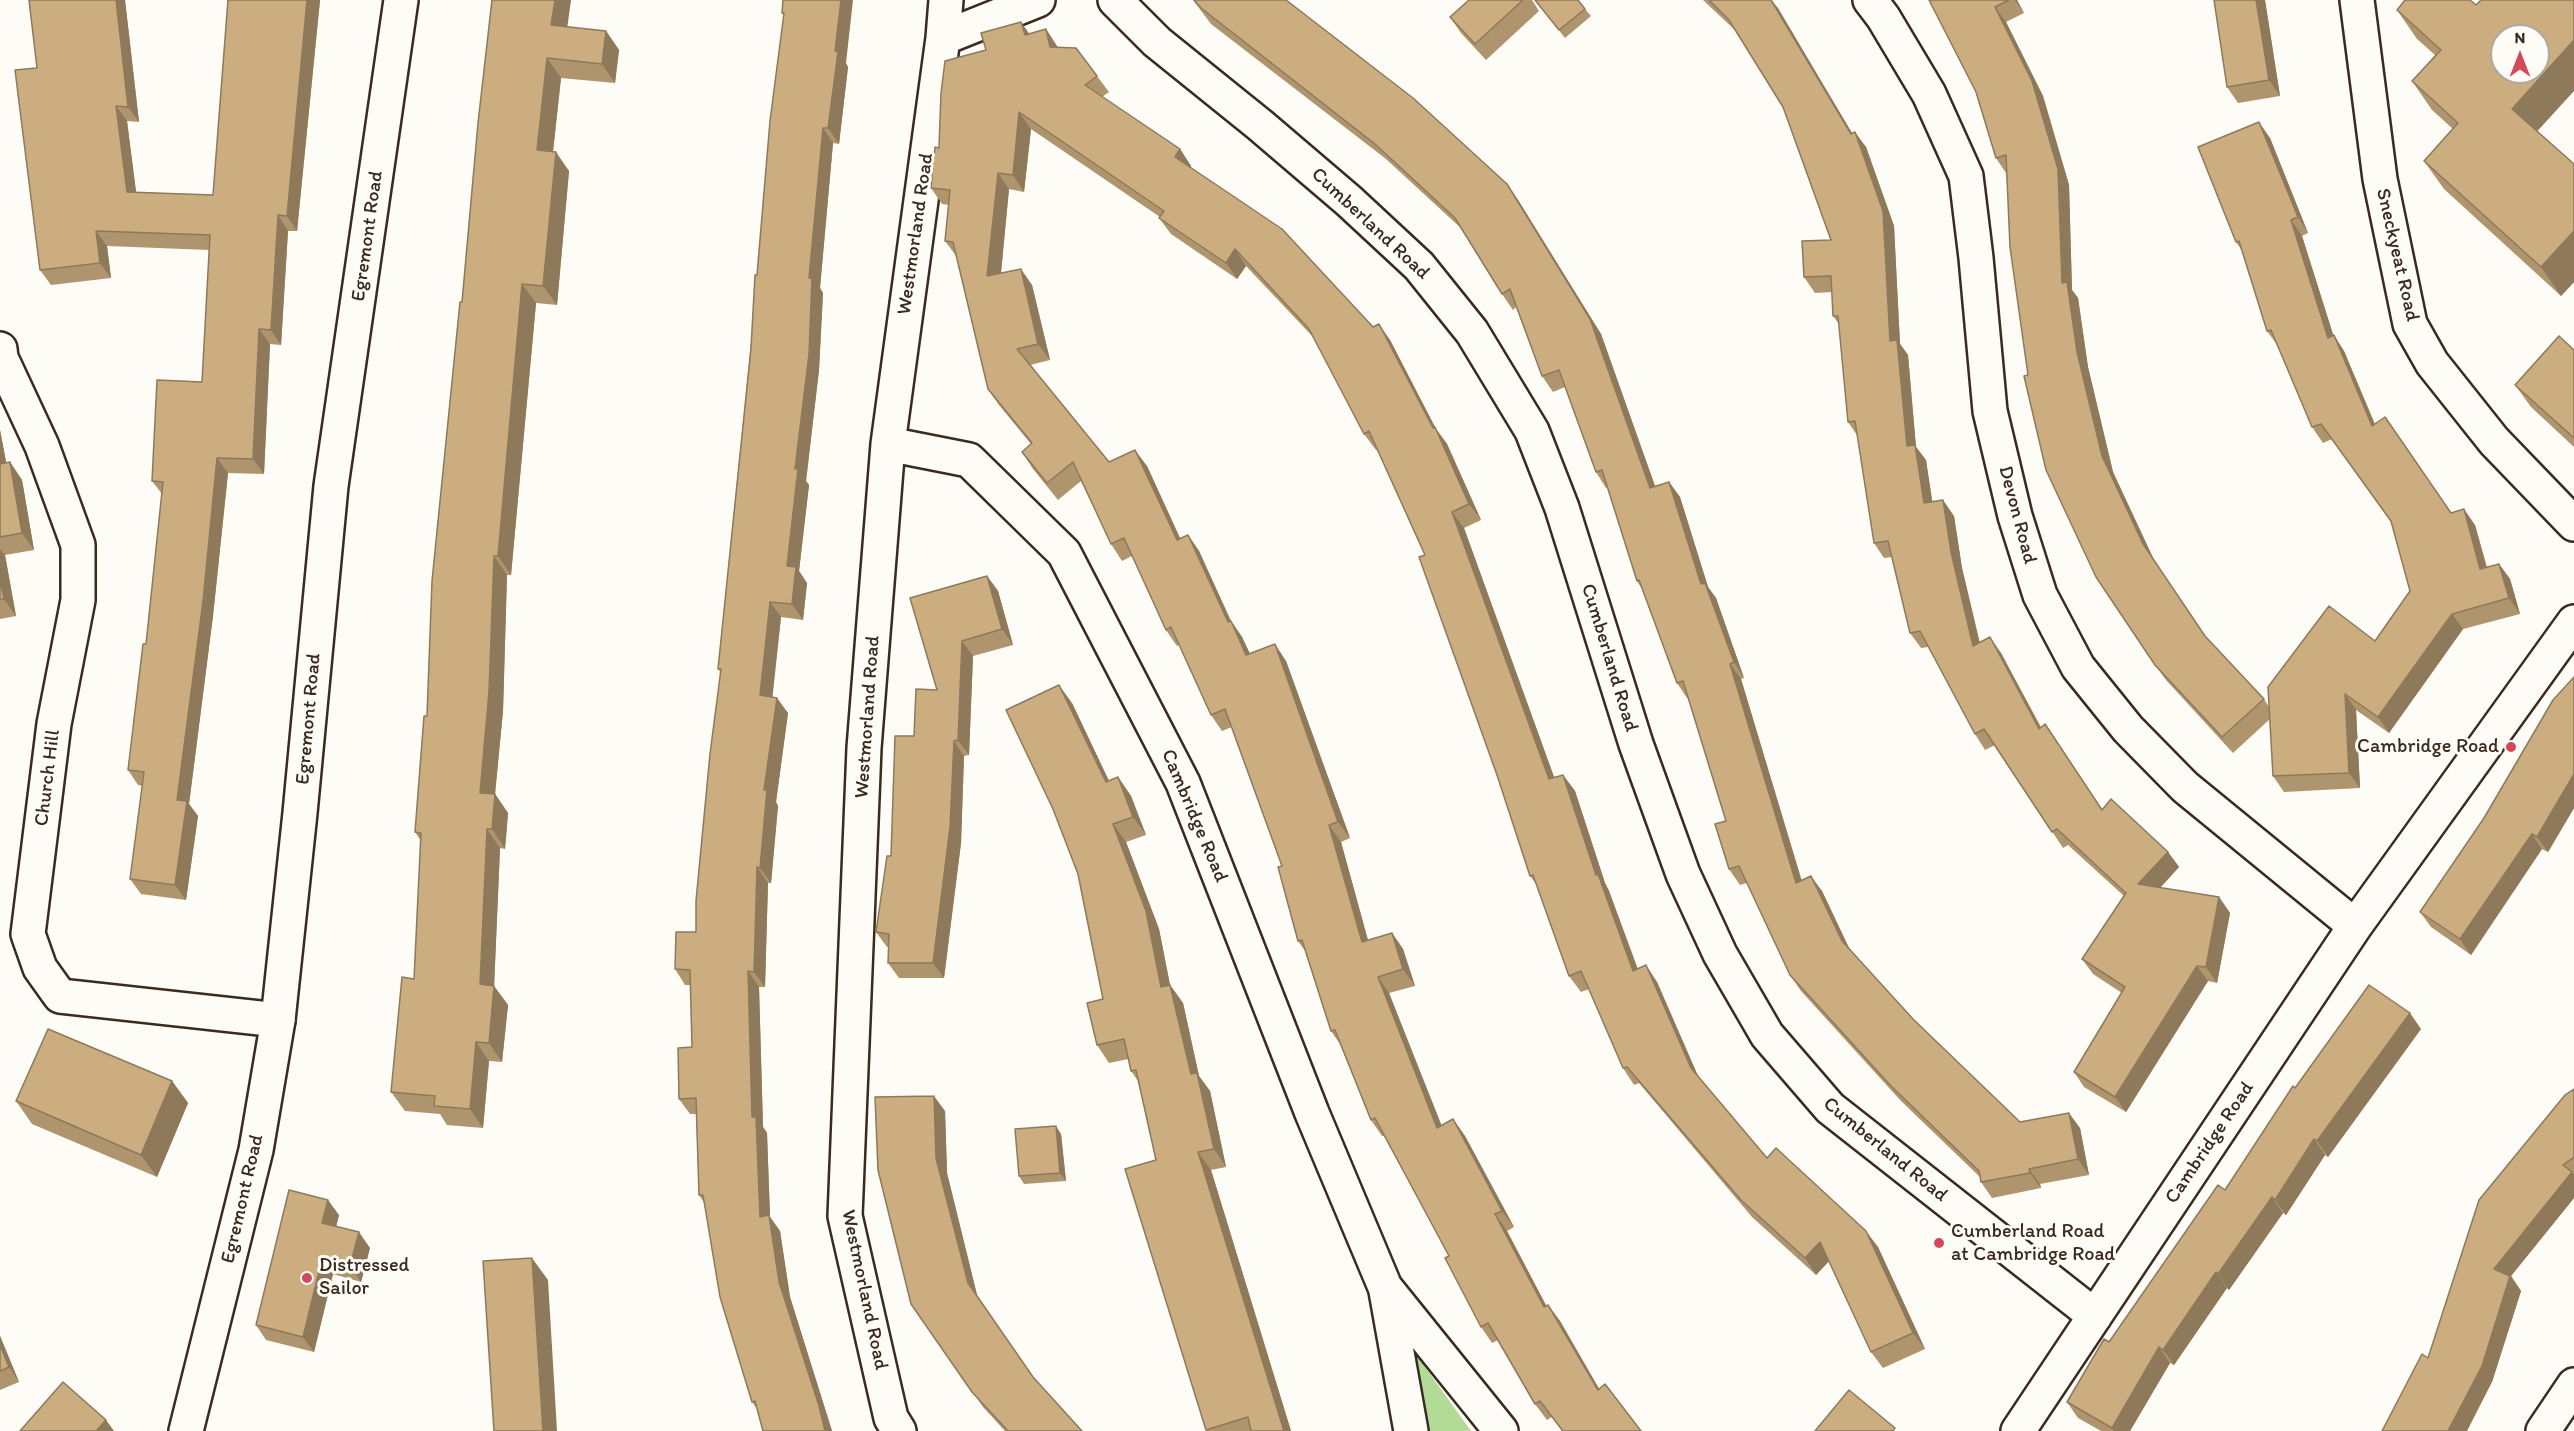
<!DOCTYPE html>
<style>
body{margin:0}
#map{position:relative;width:2574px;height:1431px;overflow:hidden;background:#fdfcf7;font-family:Itim,sans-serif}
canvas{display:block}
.north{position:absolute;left:2490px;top:24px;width:60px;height:60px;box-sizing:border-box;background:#fdfcf7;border:2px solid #afa8a0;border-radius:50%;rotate:0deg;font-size:16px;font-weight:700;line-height:24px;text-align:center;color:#3b2a1e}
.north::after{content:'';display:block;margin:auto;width:21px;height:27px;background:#d1495b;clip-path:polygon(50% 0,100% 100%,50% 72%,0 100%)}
</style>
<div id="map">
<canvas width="2574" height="1431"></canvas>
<div class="north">N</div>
</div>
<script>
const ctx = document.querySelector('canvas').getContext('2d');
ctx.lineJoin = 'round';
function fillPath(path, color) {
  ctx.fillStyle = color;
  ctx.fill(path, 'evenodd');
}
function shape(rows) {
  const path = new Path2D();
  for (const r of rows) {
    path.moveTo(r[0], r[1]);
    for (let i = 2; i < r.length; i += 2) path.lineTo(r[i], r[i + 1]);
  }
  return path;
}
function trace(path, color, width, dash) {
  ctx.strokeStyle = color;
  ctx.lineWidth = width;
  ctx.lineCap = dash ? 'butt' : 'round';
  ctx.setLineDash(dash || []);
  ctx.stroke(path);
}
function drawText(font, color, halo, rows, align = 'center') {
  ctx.font = font + ' Itim,sans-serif';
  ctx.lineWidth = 6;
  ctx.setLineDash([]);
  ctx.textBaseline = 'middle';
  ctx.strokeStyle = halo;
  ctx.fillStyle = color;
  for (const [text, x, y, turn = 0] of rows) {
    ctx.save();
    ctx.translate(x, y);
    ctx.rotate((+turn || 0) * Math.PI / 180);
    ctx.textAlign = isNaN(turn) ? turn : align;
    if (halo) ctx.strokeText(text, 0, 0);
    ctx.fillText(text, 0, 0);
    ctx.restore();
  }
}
fillPath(shape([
 [1415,1353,1471,1431,1430,1431]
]), '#b2db98');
const minor = shape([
 [1115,0,1157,42,1260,125,1349,201,1419,266,1472,332,1532,431,1562,508,1636,744,1683,874,1720,954,1767,1035,1830,1108,2095,1316],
 [1870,0,1883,17,1929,94,1966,176,1976,258,1990,411,2015,516,2040,595,2078,667,2128,729,2185,787,2355,926],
 [2357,0,2380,179,2410,324,2432,363,2494,441,2574,524],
 [943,38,1038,0],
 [0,349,1,358,42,446,78,545,78,600,54,724,28,934,40,968,60,996,278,1020],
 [888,444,969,460,1064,553,1183,783,1312,1113,1385,1287,1501,1431],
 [1386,1291,1411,1431],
 [899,1431,891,1418,845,1216,864,748,888,444,943,38,946,0],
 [2018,1431,2355,926,2574,622],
 [2543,1431,2574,1385]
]);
const major = shape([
 [186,1431,256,1150,278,1020,300,813,331,486,401,0]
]);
trace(minor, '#3b2a1e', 38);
trace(major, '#3b2a1e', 38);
trace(minor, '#fdfcf7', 33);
trace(major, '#fdfcf7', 33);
fillPath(shape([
 [29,0,125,0,139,122,127,121,136,192,213,195,228,2,227,0,320,0,297,231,288,231,281,345,270,344,264,474,228,473,213,616,189,804,198,816,186,900,141,894,130,879,143,786,138,785,128,770,146,644,162,494,152,481,202,382,209,250,107,246,111,278,51,285,40,270,37,68],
 [492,0,567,27,606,31,619,50,615,83,561,78,553,152,569,171,557,305,536,303,511,575,507,575,503,711,495,794,508,813,505,849,500,848,494,986,508,1005,502,1062,489,1061,483,1128,447,1125,440,1114,405,1111,391,1092,414,979,421,841,415,832,427,716,462,302],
 [783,0,848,67,839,144,833,143,820,288,823,293,819,370,806,481,809,485,799,571,807,583,803,620,781,617,772,697,788,713,776,802,778,806,771,883,768,883,765,987,759,987,763,1127,767,1133,770,1217,780,1231,790,1297,832,1431,763,1431,757,1409,752,1402,705,1204,699,1195,696,1114,690,1114,679,1099,692,1047,691,985,685,985,675,969,696,932,721,673,718,669,784,16,782,13],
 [1193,0,1286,0,1518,200,1601,334,1655,486,1669,482,1680,497,1708,587,1716,598,1744,678,1741,679,1801,880,1822,891,1849,949,1913,1019,2020,1122,2080,1128,2089,1175,2040,1184,2041,1188,1992,1198,1981,1182,1980,1177,1901,1101,1801,991,1790,975,1747,883,1740,885,1729,869,1726,821,1688,698,1687,698,1677,683,1642,589,1637,581,1608,487,1606,488,1596,472,1565,387,1553,392,1542,376,1516,307,1513,310,1502,294,1463,230,1386,159,1211,24],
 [1469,0,1532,0,1539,11,1486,60,1461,33,1450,17],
 [1535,0,1585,9,1591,16,1565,38],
 [1703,0,1772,0,1852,133,1866,147,1894,226,1900,344,1908,355,1916,447,1926,460,1932,502,1954,516,1962,568,1980,643,2001,653,2041,727,2045,724,2102,809,2168,852,2179,867,2160,888,2219,897,2230,913,2217,983,2208,981,2126,1112,2084,1087,2074,1072,2122,993,2093,974,2082,959,2124,896,2068,845,2063,848,1995,745,1985,750,1975,734,1928,647,1921,648,1910,633,1892,557,1884,558,1874,543,1857,435,1848,422,1839,324,1833,316,1832,292,1815,293,1804,277,1831,240,1783,107,1737,32],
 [1929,0,2017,0,2024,13,2006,22,2043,96,2069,185,2072,290,2078,298,2088,367,2113,472,2154,560,2206,638,2264,699,2269,707,2375,641,2410,591,2391,522,2332,439,2323,443,2312,427,2278,346,2267,331,2243,252,2236,242,2270,138,2308,233,2302,236,2333,335,2344,351,2375,424,2451,513,2475,525,2487,567,2499,564,2510,579,2520,614,2463,629,2389,733,2356,710,2360,788,2284,792,2273,776,2270,719,2233,753,2166,680,2155,665,2028,375,2006,173,1996,158,1976,92],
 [2214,0,2265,0,2280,96,2238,103,2227,87],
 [2397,10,2574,164,2574,282,2561,296,2444,189,2424,161,2453,129,2432,110,2412,81,2435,55,2417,39],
 [1046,29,1057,47,1097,76,1109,92,1102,97,1180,149,1191,166,1190,167,1373,327,1390,340,1436,429,1447,444,1481,520,1464,528,1554,778,1563,775,1575,791,1605,883,1609,891,1638,969,1657,982,1699,1079,1767,1158,1878,1247,1925,1349,1883,1368,1871,1352,1829,1261,1816,1275,1752,1217,1639,1083,1634,1085,1623,1068,1589,989,1581,992,1569,976,1537,885,1530,876,1425,555,1377,450,1376,450,1364,434,1314,338,1246,266,1237,279,1171,234,1159,218,1160,217,1031,129,1024,192,1009,189,1001,273,1032,285,1050,360,1030,365,1109,462,1147,466,1180,538,1188,535,1199,551,1231,621,1242,637,1250,654,1286,661,1350,838,1341,842,1368,940,1392,933,1403,949,1415,986,1389,993,1441,1126,1453,1119,1465,1136,1514,1227,1507,1231,1546,1306,1548,1305,1560,1321,1599,1389,1641,1431,1562,1431,1552,1417,1547,1420,1535,1404,1498,1340,1492,1343,1481,1327,1449,1256,1384,1136,1382,1136,1371,1120,1340,1044,1331,1031,1305,951,1298,941,1282,866,1232,727,1222,731,1211,715,1179,645,1177,646,1166,630,1132,556,1122,561,1111,544,1081,481,1058,500,1033,469,1022,452,1031,444,999,405,988,389,957,257,945,241,949,205,942,204,931,188,939,148,1029,34],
 [2574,350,2574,447,2531,407,2515,385],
 [0,430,6,463,10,462,22,480,34,550,5,555,16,616,0,619],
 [987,576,998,591,1013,645,973,656,969,755,964,756,961,843,944,978,899,978,888,963,888,947,887,947,876,932,914,736,937,690],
 [2574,677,2574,808,2548,852,2542,849,2471,955,2431,927,2420,912,2484,818],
 [1072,703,1109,781,1118,777,1131,796,1146,835,1126,842,1159,929,1170,985,1183,1003,1199,1076,1210,1091,1226,1167,1211,1170,1291,1431,1207,1431,1206,1430,1156,1160,1138,1081,1131,1071,1128,1059,1109,1063,1097,1045,1103,999],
 [2421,1029,2328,1157,2325,1155,2286,1215,2283,1213,2229,1290,2227,1288,2174,1365,2170,1363,2130,1431,2101,1431,2078,1418,2067,1402,2109,1342,2225,1190,2295,1088],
 [172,1081,188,1103,157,1177,32,1124,16,1101],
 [2574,1089,2574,1198,2511,1276,2521,1291,2492,1382,2428,1358],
 [945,1111,947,1173,978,1299,1034,1378,1082,1431,1005,1431,983,1407,911,1304],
 [1061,1134,1066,1181,1024,1184,1019,1176],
 [339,1215,336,1227,370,1248,361,1282,333,1274,314,1352,266,1340,256,1325],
 [0,1336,19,1382,0,1390]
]), '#af956e');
fillPath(shape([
 [116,0,125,0,139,122,128,107],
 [307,0,320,0,297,231,287,216],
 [555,0,571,0,565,44,551,25],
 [841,0,853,0,846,63,848,67,839,144,828,128,835,51],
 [1771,0,1778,8,1859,145,1855,132,1866,147,1894,226,1900,344,1908,355,1916,447,1926,460,1935,519,1924,503,1907,446,1851,134],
 [2015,0,2017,0,2024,13],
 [2256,0,2265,0,2280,96,2269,80],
 [1995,7,2006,22,2043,96,2069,185,2072,290,2078,298,2088,367,2113,472,2154,560,2143,544,2102,456,2077,352,2062,283],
 [1021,22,1033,39,1025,35],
 [1046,29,1057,46,1062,64,1050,47],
 [606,31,619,50,615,83,602,64],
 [2574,40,2574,91,2532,137,2512,109],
 [547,58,561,78,551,169,537,150],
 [116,106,127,121,138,207,127,192],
 [1019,112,1031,129,1024,192,1013,175],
 [2259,122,2270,138,2308,233,2298,217],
 [823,128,833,143,820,288,823,293,819,370,806,481,809,485,799,571,807,583,803,620,792,604,787,566,809,278],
 [1180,149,1191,166,1186,173,1175,157],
 [556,152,569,171,557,305,543,286],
 [998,173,1009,189,999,293,987,276],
 [1507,184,1518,200,1601,334,1661,503,1650,488],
 [278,215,288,231,281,345,271,330],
 [2291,220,2302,236,2339,353,2328,338],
 [96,231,107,246,111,278,100,263],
 [2574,231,2574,282,2561,296,2541,267],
 [1235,249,1246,266,1237,279,1226,263],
 [1021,269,1032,285,1050,360,1038,344],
 [522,284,536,303,511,575,498,556],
 [1379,324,1390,340,1436,429,1447,444,1481,520,1469,504,1433,428],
 [259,329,270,344,264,474,253,459],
 [2334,335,2344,351,2382,442,2372,426],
 [0,430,10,482,0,468],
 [1135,450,1147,466,1188,556,1177,540],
 [217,458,228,473,213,616,189,804,198,816,186,900,175,885,177,800],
 [10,462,22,480,34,550,22,533],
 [1669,482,1680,497,1708,587,1716,598,1744,678,1734,662,1701,584],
 [1943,500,1954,516,1962,568,1984,662,1973,646,1951,552],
 [2464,509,2475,525,2491,584,2480,569],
 [1452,512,1464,528,1561,796,1549,779],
 [1188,535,1199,551,1239,639,1228,622],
 [0,549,5,555,16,616,4,599,0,579],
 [494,556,507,575,503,711,495,794,508,813,505,849,492,829,480,793],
 [2499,564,2510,579,2520,614,2509,598],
 [987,576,998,591,1013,645,1002,629],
 [770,602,781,617,771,711,760,695],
 [2452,614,2463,629,2389,733,2378,717],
 [1231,621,1242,637,1258,671,1246,655],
 [1990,637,2001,653,2049,744,2039,729],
 [962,641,973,656,969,755,958,740],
 [1275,644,1286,661,1350,838,1338,822],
 [1730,664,1741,679,1807,898,1796,883],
 [1059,685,1072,703,1118,800,1106,782],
 [2345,694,2356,710,2360,788,2349,773],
 [777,698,788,713,776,802,778,806,771,883,760,868,764,790],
 [954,741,964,756,961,843,944,978,933,963],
 [2574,774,2574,808,2548,852,2537,837],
 [1563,775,1575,791,1605,883,1609,891,1644,987,1633,971,1596,875],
 [1118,777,1131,796,1146,835,1133,817],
 [1113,824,1126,842,1159,929,1174,1005,1161,987],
 [1329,825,1341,842,1373,959,1362,942],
 [487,829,500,848,494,989,494,986,508,1005,502,1062,489,1043,480,984],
 [2532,834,2542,849,2471,955,2460,939],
 [2168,852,2179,867,2149,900,2138,884],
 [757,867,768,883,765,987,754,972],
 [1811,876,1822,891,1853,956,1842,941],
 [2219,897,2230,913,2217,983,2206,967],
 [1392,933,1403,949,1415,986,1403,969],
 [1646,965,1657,982,1702,1085,1691,1068],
 [2197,966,2208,981,2126,1112,2115,1097],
 [748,971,759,987,763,1127,767,1133,770,1217,780,1231,790,1297,832,1431,825,1431,760,1217,752,1117],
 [1378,977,1389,993,1449,1144,1437,1128],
 [1170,985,1183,1003,1199,1076,1210,1091,1226,1167,1214,1149,1191,1074],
 [2410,1013,2421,1029,2328,1157,2317,1141],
 [476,1042,489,1061,483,1128,470,1109],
 [172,1081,188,1103,157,1177,141,1155],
 [934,1096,945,1111,947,1173,978,1299,968,1283,936,1158],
 [2069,1113,2080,1128,2089,1175,2078,1159],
 [1453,1119,1465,1136,1514,1227,1502,1211],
 [1056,1126,1061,1134,1066,1181,1060,1173],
 [2314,1139,2325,1155,2286,1215,2275,1200],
 [1198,1152,1211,1170,1291,1431,1284,1431],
 [2029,1169,2040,1184,2041,1188,2030,1173],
 [2572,1172,2574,1175,2574,1198,2511,1276,2521,1291,2492,1382,2467,1431,2448,1431,2494,1269],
 [2272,1197,2283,1213,2229,1290,2218,1274],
 [328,1200,339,1215,333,1239,322,1223],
 [1495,1214,1507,1231,1556,1324,1544,1307],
 [1866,1231,1878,1247,1925,1349,1913,1333],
 [359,1232,370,1248,361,1282,350,1266],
 [1820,1242,1832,1258,1816,1275,1805,1258],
 [532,1258,548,1280,557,1431,543,1431],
 [322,1259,333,1274,314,1352,303,1337],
 [2216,1272,2227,1288,2174,1365,2163,1350],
 [1548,1305,1560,1321,1609,1406,1598,1390],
 [0,1336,19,1382,9,1367,0,1345],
 [2159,1347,2170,1363,2130,1431,2114,1431,2112,1428],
 [106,1420,114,1431,96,1431]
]), '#8e795a');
const building = shape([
 [29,0,116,0,128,107,116,106,127,192,213,195,228,0,307,0,287,216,278,215,271,330,259,329,253,459,217,458,203,601,177,800,187,801,175,885,130,879,144,772,128,770,143,644,146,644,163,482,152,481,157,380,202,382,210,235,96,231,100,263,40,270,15,70,37,68,29,0],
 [492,0,555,0,551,25,606,31,602,64,547,58,537,150,556,152,543,286,522,284,498,556,494,556,489,692,480,793,495,794,492,829,487,829,480,984,494,986,489,1043,476,1042,470,1109,434,1106,435,1096,391,1092,402,977,414,979,421,833,415,832,424,716,427,716,432,581,460,302,462,302,478,123,492,0],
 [783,0,841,0,835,51,838,52,828,128,823,128,809,278,812,278,809,354,795,469,798,469,787,566,796,567,792,604,770,602,760,695,777,698,764,790,767,790,760,868,757,867,754,972,748,971,752,1117,756,1117,760,1217,769,1215,779,1282,819,1406,825,1431,763,1431,755,1401,752,1402,720,1297,703,1195,699,1195,696,1098,679,1099,678,1048,692,1047,690,970,675,969,676,932,696,932,696,901,710,754,721,669,718,669,751,348,755,275,757,275,770,121,784,13,782,13,783,0],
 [1194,0,1286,0,1413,98,1507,184,1590,319,1650,488,1669,482,1701,584,1705,583,1734,662,1730,664,1796,883,1811,876,1842,941,1913,1019,2020,1122,2069,1113,2078,1159,2029,1169,2030,1173,1981,1182,1979,1171,1890,1085,1790,975,1739,866,1729,869,1715,824,1726,821,1683,681,1677,683,1639,580,1637,581,1602,470,1596,472,1559,370,1542,376,1510,289,1502,294,1455,218,1375,144,1201,8,1194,0],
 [1469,0,1523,0,1475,44,1450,17,1469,0],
 [1535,0,1578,0,1585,9,1559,30,1535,0],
 [1709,0,1771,0,1851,134,1855,132,1883,211,1890,341,1897,340,1907,446,1915,445,1924,503,1943,500,1951,552,1973,646,1990,637,2039,729,2045,724,2102,810,2111,799,2168,852,2138,884,2219,897,2206,967,2197,966,2115,1097,2074,1072,2125,987,2082,959,2126,893,2057,829,2052,832,1984,729,1975,734,1920,631,1910,633,1888,541,1874,543,1855,421,1848,422,1838,316,1833,316,1831,276,1804,277,1802,241,1831,240,1783,107,1729,20,1709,0],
 [1929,0,2009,0,1995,7,2032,81,2058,169,2062,283,2067,282,2077,352,2102,456,2143,544,2205,636,2264,699,2222,737,2155,665,2096,577,2046,470,2024,376,2028,375,2010,247,2006,155,1996,158,1976,92,1929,0],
 [2214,0,2256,0,2269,80,2227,87,2214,0],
 [2405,0,2470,0,2476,5,2481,0,2574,0,2574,40,2512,109,2574,164,2574,231,2541,267,2424,161,2458,123,2412,81,2441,50,2397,10,2405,0],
 [2502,36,2538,36,2538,72,2502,72,2502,36],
 [1021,22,1025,35,1046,29,1050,47,1076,48,1097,76,1085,85,1180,149,1175,157,1282,229,1373,327,1379,324,1433,428,1435,427,1469,504,1452,512,1549,779,1563,775,1596,875,1598,874,1633,971,1646,965,1691,1068,1767,1158,1776,1148,1866,1231,1913,1333,1871,1352,1820,1242,1805,1258,1741,1200,1627,1067,1623,1068,1581,971,1569,976,1533,875,1530,876,1497,775,1419,557,1425,555,1369,431,1364,434,1309,329,1235,249,1226,263,1159,218,1164,211,1019,112,1013,175,998,173,987,276,1021,269,1038,344,1017,349,1109,462,1135,450,1177,540,1188,535,1228,622,1231,621,1246,655,1275,644,1338,822,1329,825,1362,942,1392,933,1403,969,1378,977,1437,1128,1453,1119,1502,1211,1495,1214,1544,1307,1548,1305,1598,1390,1605,1384,1641,1431,1563,1431,1540,1401,1535,1404,1488,1323,1481,1327,1445,1258,1449,1256,1375,1118,1371,1120,1335,1030,1331,1031,1302,940,1298,941,1278,867,1282,866,1225,709,1211,715,1171,627,1166,630,1124,538,1111,544,1073,462,1047,483,1022,452,1032,443,988,389,953,242,945,241,950,190,931,188,935,147,939,148,941,93,945,61,986,50,981,33,1021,22],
 [2259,122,2298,217,2291,220,2328,338,2334,335,2372,426,2385,417,2451,513,2464,509,2480,569,2499,564,2509,598,2452,614,2378,717,2345,694,2349,773,2273,776,2268,687,2329,606,2375,641,2410,591,2391,521,2321,424,2312,427,2271,330,2267,331,2239,241,2236,242,2198,147,2259,122],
 [2559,336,2574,350,2574,438,2515,385,2559,336],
 [10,462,22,533,0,537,0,464,10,462],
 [987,576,1002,629,962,641,958,740,954,741,950,827,933,963,888,963,889,934,876,932,887,856,891,856,895,736,914,736,916,689,937,690,910,598,987,576],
 [0,579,4,599,0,599,0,579],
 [2574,677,2574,774,2537,837,2532,834,2460,939,2420,912,2484,818,2553,700,2574,677],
 [1059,685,1106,782,1118,777,1133,817,1113,824,1146,911,1161,987,1170,985,1191,1074,1197,1073,1214,1149,1198,1152,1284,1431,1251,1431,1248,1417,1206,1430,1125,1169,1156,1160,1136,1070,1131,1071,1124,1039,1097,1045,1087,1003,1103,999,1078,874,1053,809,1006,710,1059,685],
 [2369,985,2410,1013,2317,1141,2314,1139,2275,1200,2272,1197,2218,1274,2216,1272,2163,1350,2159,1347,2112,1428,2067,1402,2104,1339,2109,1342,2218,1185,2225,1190,2293,1086,2295,1088,2369,985],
 [48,1029,172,1081,141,1155,16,1101,48,1029],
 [2574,1089,2574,1157,2563,1165,2572,1172,2494,1269,2510,1276,2482,1366,2448,1431,2382,1431,2422,1354,2428,1358,2479,1200,2565,1095,2574,1089],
 [934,1096,936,1158,968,1283,1033,1377,1082,1431,1008,1431,972,1392,911,1304,878,1170,875,1097,934,1096],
 [1056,1126,1060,1173,1019,1176,1015,1129,1056,1126],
 [289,1190,328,1200,322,1223,359,1232,350,1266,322,1259,303,1337,256,1325,289,1190],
 [532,1258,543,1431,494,1431,483,1261,532,1258],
 [0,1345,9,1367,0,1371,0,1345],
 [63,1382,106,1420,96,1431,20,1431,63,1382],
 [1849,1390,1895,1428,1893,1431,1815,1431,1849,1390]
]);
fillPath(building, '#cbad80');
trace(building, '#8e795a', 1.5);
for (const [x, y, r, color] of [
 [2511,747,6,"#d1495b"],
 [1939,1243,6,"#d1495b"],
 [307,1278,6,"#d1495b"]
]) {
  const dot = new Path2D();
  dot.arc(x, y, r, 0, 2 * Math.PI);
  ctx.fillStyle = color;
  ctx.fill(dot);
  trace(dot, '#fdfcf7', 2);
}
drawText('20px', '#3b2a1e', '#fdfcf7', [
 ["Cumberland Road",1370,224,43],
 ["Westmorland Road",916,234,-82],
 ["Egremont Road",368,236,-82],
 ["Sneckyeat Road",2397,255,77],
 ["Devon Road",2017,515,75],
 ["Cumberland Road",1609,658,73],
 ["Westmorland Road",868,717,-86],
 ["Egremont Road",309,719,-85],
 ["Church Hill",48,778,-83],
 ["Cambridge Road",1194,816,67],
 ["Cambridge Road",2210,1143,-56],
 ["Cumberland Road",1885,1150,39],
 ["Egremont Road",243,1199,-77],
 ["Westmorland Road",864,1290,78]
]);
drawText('20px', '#3b2a1e', '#fdfcf7', [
 ["Cambridge Road",2499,747,"right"],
 ["Cumberland Road",1951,1232],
 ["at Cambridge Road",1951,1255],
 ["Distressed",319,1266],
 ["Sailor",319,1289]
], 'left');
</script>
